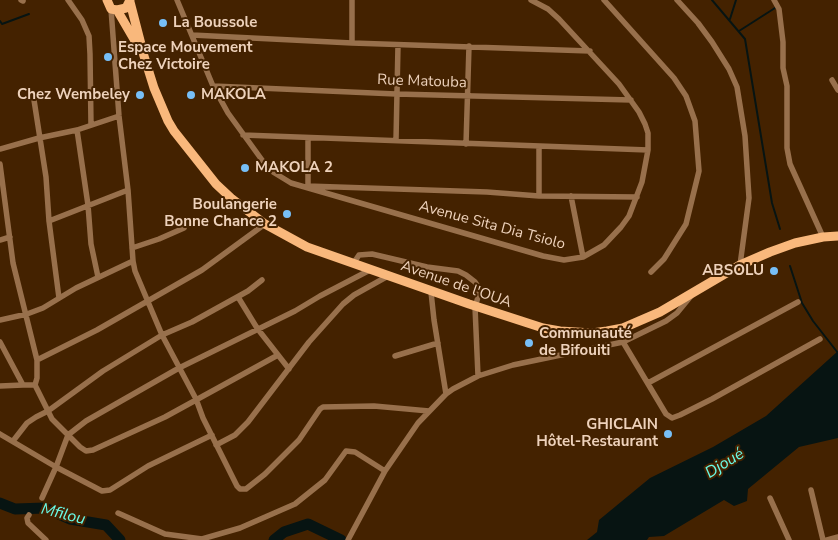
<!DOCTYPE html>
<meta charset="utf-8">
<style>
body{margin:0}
canvas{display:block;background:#420}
</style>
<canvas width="838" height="540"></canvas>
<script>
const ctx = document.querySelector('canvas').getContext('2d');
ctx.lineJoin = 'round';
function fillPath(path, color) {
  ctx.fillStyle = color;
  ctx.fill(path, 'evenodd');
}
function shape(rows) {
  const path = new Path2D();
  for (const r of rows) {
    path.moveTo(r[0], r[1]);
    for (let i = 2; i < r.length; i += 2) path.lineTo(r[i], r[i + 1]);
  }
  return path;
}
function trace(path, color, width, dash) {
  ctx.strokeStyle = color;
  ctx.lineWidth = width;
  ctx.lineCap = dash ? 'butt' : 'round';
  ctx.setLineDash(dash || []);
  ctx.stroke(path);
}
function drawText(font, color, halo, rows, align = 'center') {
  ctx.font = font + ' "Nunito Sans",sans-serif';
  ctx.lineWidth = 4;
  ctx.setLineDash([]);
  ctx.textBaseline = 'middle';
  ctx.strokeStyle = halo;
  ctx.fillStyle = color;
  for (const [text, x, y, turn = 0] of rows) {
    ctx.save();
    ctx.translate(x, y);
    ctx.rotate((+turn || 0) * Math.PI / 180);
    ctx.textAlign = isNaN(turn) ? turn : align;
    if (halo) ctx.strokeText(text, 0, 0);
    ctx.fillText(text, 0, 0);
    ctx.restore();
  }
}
fillPath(shape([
 [838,351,838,438,799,447,748,489,747,501,734,506,724,500,664,536,649,537,647,540,587,540,597,532,599,520,650,478,713,447,766,416]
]), '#071412');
trace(shape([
 [712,0,745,39,772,203,780,229],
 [730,19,736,0],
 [0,21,2,24,29,14],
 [739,31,775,8],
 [790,266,802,303,813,321,838,353]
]), '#071412', 2);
trace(shape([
 [0,503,15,509,45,508,70,519,106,525,120,540],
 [274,540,284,532,308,524,341,540]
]), '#071412', 11);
trace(shape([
 [21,0,23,1],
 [68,0,82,20,89,36,90,54,91,125],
 [177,0,213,86,228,113,262,160,273,172,291,183,543,256,564,260,583,257,604,245,621,227,629,216,642,182,648,150,648,133,645,124,639,112,619,84,559,19,548,9,531,0],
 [604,0,674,78,686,96,695,121,699,171,686,224,664,259,651,272],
 [677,0,698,23,712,42,729,69,737,87,745,136,749,198,740,265],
 [774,0,779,9,783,42,783,68,787,86,787,148,790,164,823,237],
 [111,9,119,116,128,190,133,261,135,271,162,335,196,399,203,418,237,486,240,489,246,489,265,474,299,440,320,409,323,407,374,406,429,411],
 [192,35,352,43,590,51],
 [352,43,352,0],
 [832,80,838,90],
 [213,86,396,94,631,100],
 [34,100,46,177,49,221,59,298],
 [77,130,88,205,91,244,98,277],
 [243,135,648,150],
 [396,140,398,45],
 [466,144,469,46],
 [0,149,39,138,77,130,119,116],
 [0,164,13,263,37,360,37,378,35,385,52,419,80,447,86,451,93,450,165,417,278,355],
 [307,186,487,192,539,196,637,197],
 [308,186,308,139],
 [539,196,539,147],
 [571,196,583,257],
 [49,221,128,190],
 [0,240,10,237],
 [132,248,159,239,184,228],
 [353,264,359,255,372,254,427,267,458,271,466,275,475,282,479,288,479,294,475,307,478,376],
 [431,292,434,320,446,394],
 [238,297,257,328,289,369],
 [0,320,27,314,43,308,76,288,133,261],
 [0,342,23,385,35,385],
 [623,342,666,414,672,418,680,415,712,399,820,339],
 [395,356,438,343],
 [37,360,97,330,202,270,265,224],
 [648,383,798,302],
 [0,386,23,385],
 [0,434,56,467,102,491,110,490,148,466,212,435],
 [13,441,27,423,36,417,48,411,103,371,162,335,192,322,248,291,262,280],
 [216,445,235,435,248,422,309,342,343,304,354,295,388,276],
 [811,490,823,540],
 [42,498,56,467,68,435,86,421,179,368,295,311,320,296,370,270],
 [770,498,789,540],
 [118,513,165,534,202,539,240,528,295,504,325,480,346,451,355,452,385,471],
 [29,515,27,518,28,523,46,540],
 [348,540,385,471,418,423,446,394,453,389,478,376,513,365,623,342,666,321,677,313,691,296],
 [827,540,838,537]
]), '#98704c', 5.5);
trace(shape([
 [107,0,111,9,117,10,126,8,130,0],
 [130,2,144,56,154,88,168,121,174,131,216,184,231,198,265,224,307,247,469,304,543,328,560,331,592,333,607,331,623,328,660,312,740,265,770,252,795,243,823,237,838,236],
 [117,10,138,46]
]), '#f9b87c', 9);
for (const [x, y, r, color] of [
 [163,23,5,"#77bff7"],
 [108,57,5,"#77bff7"],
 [140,95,5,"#77bff7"],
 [191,95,5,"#77bff7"],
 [245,168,5,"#77bff7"],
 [287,214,5,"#77bff7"],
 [774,271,5,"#77bff7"],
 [529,343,5,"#77bff7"],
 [668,434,5,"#77bff7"]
]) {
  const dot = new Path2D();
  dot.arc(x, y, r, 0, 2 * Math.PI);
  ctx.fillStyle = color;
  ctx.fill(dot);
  trace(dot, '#420', 2);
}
drawText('bold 15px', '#eed2bb', '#420', [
 ["La Boussole",173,23],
 ["Espace Mouvement",118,48],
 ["Chez Victoire",118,65],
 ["Chez Wembeley",130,95,"right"],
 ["MAKOLA",201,95],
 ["MAKOLA 2",255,168],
 ["Boulangerie",277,205,"right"],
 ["Bonne Chance 2",277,222,"right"],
 ["ABSOLU",764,271,"right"],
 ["Communauté",539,334],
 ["de Bifouiti",539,351],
 ["GHICLAIN",658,425,"right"],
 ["Hôtel-Restaurant",658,442,"right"]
], 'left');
drawText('15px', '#eed2bb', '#420', [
 ["Rue Matouba",422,82,2],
 ["Avenue Sita Dia Tsiolo",492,226,15],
 ["Avenue de l'OUA",456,285,19]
]);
drawText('italic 16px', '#6afbe7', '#420', [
 ["Djoué",725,464,-32],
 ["Mfilou",63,515,14]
]);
</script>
